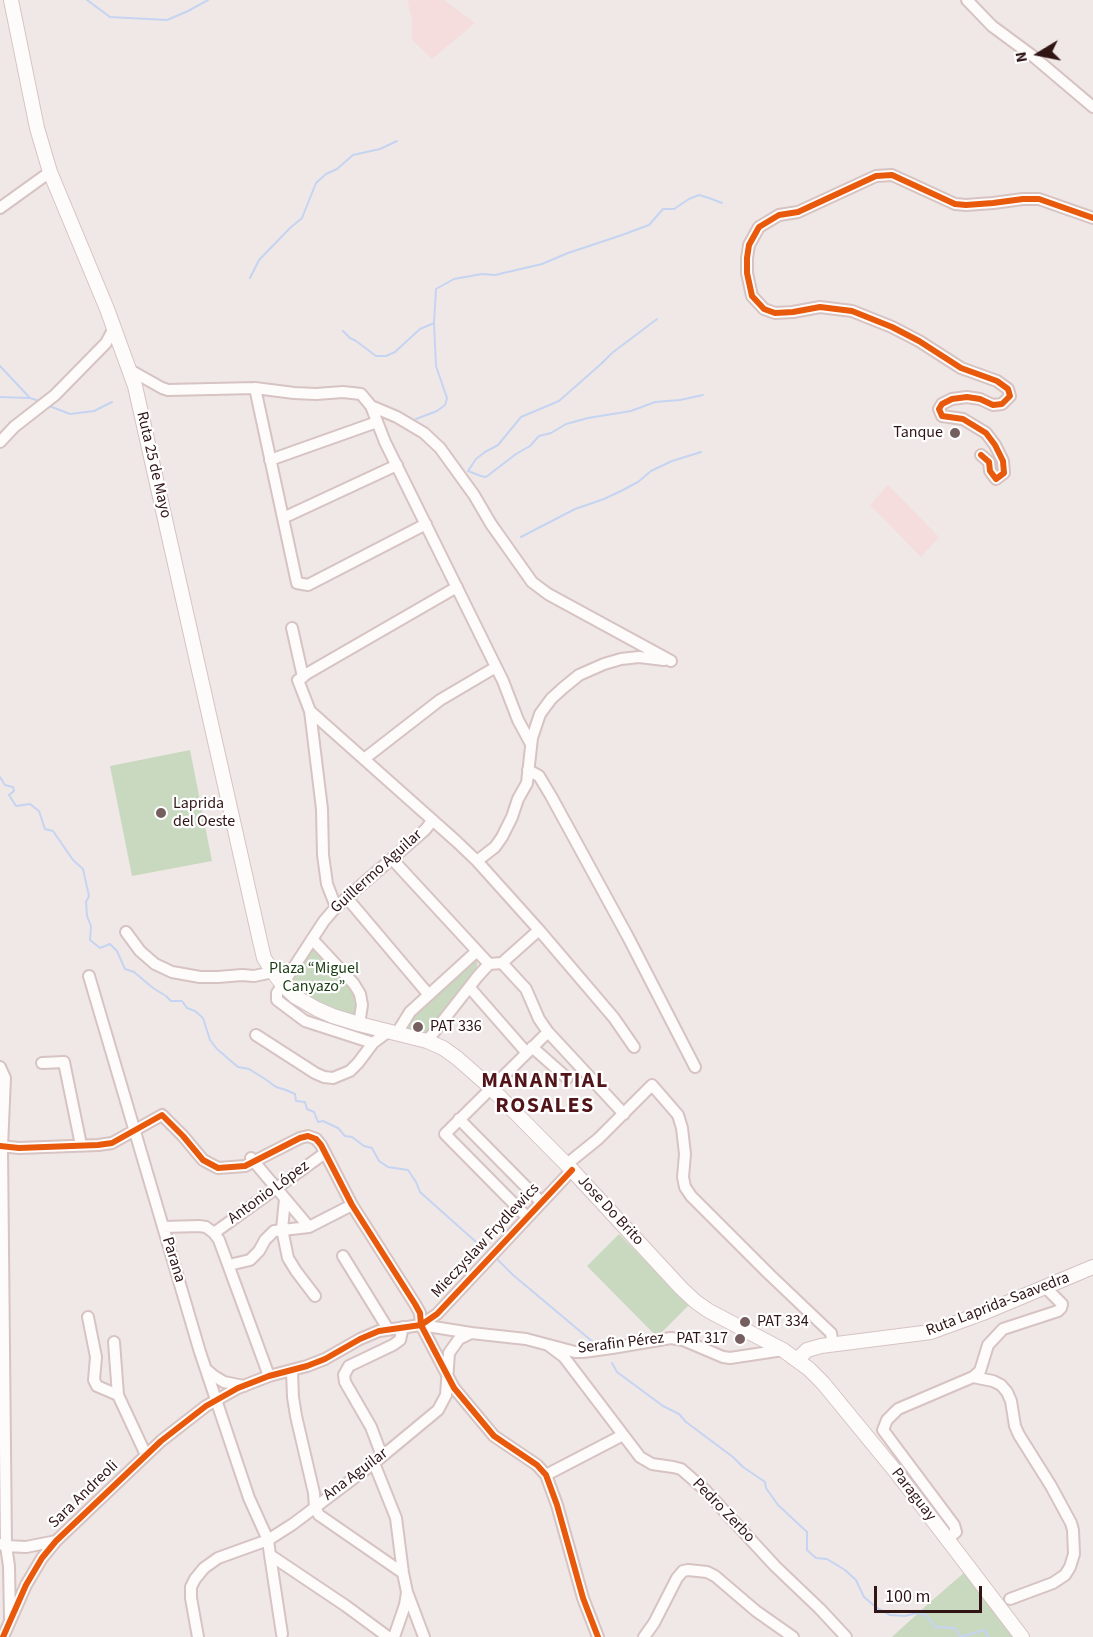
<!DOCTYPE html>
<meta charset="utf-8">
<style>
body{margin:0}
#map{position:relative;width:1093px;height:1637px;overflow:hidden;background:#f0e8e7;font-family:"Source Sans 3",sans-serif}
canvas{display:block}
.north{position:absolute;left:1009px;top:24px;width:60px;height:60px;-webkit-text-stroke:4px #fff;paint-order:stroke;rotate:260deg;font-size:16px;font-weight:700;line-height:24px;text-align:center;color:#311515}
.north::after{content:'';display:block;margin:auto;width:21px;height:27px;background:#311515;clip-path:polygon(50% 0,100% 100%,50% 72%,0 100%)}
.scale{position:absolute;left:874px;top:1586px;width:108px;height:27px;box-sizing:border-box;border:3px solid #311515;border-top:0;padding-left:8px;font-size:18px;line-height:21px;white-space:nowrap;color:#311515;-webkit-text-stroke:4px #fff;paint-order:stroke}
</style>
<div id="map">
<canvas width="1093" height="1637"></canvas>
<div class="north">N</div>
<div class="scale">100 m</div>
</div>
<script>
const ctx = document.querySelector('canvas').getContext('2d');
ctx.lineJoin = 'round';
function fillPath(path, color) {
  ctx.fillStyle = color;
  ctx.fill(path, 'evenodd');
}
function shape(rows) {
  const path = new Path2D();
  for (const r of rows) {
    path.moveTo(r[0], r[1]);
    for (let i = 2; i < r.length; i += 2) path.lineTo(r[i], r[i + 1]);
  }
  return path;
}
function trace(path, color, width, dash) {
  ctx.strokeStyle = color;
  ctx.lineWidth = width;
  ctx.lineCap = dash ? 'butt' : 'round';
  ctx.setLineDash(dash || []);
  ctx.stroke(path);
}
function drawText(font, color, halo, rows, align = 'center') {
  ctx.font = font + ' "Source Sans 3",sans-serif';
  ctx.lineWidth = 4.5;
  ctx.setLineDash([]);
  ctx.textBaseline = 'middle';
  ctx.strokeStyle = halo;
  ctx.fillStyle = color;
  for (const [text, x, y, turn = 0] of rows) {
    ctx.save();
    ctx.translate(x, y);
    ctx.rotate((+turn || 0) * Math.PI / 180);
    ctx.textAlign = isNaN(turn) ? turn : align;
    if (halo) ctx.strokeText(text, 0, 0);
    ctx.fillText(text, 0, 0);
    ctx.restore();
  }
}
fillPath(shape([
 [407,0,444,0,475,23,432,59,412,40,412,20],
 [888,485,939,537,921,557,870,505]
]), '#f4dddc');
fillPath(shape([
 [190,750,212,861,132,876,110,766],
 [309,943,353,988,357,1002,357,1017,322,1008,287,984],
 [478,960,477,966,469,984,428,1036,402,1031,413,1014,470,963],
 [619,1234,689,1305,657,1337,587,1266],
 [966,1571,1019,1637,892,1637,928,1604]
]), '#c8d9c0');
trace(shape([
 [87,0,110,17,167,20,188,11,208,0],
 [250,278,259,260,290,228,302,218,316,183,326,174,337,169,353,155,380,149,397,141],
 [657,319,612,353,601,364,559,401,521,417,498,445,485,452,476,459,468,471,481,476,486,477,516,454,530,446,539,436,551,433,566,424,588,418,631,411,655,402,680,400,703,395],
 [343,331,350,338,356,341,376,356,386,356,395,352,420,329,434,323,436,289,454,279,482,274,495,275,542,264,568,253,622,235,649,225,663,209,674,209,689,199,699,195,709,198,722,203],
 [0,366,30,398,39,401],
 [0,397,30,398],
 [47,405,70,414,94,411,112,402],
 [416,419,437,411,445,405,447,398,436,366,434,323],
 [521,537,575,509,604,499,621,491,638,482,651,471,672,461,701,452],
 [0,777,5,785,13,787,14,791,9,795,16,806,30,804,39,811,45,829,53,831,73,860,83,869,89,896,86,902,87,916,91,926,90,940,100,948,110,944,117,951,125,969,134,972,153,988,166,996,171,1001,182,1001,187,1008,195,1011,203,1018,210,1040,217,1049,238,1067,249,1069,265,1079,276,1087,286,1090,295,1094,296,1101,305,1102,307,1109,314,1112,318,1122,323,1121,338,1128,345,1136,352,1137,364,1146,372,1148,379,1161,388,1167,408,1170,416,1182,420,1192,485,1250],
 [498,1260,513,1275,593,1342],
 [612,1363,617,1372,663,1406,679,1414,686,1422,733,1457,743,1467,765,1482,766,1488,778,1505,807,1532,807,1550,816,1558,827,1559,845,1570,856,1580,864,1597,877,1608,890,1615,905,1616,917,1613,926,1615,935,1627,955,1628,961,1637,984,1630,989,1637]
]), '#c5d4f1', 2);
const minor = shape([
 [967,0,992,26,1034,57,1093,107],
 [0,208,50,172],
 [130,370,162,388,168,390,255,388,294,393,316,394,343,392,361,394,371,406,385,442,503,681,518,720,531,744],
 [255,388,297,583,308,585,426,524],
 [371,406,397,417,424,433,440,448,474,495,491,524,532,582,548,594,671,661],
 [0,442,14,427,55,395,106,343,114,328],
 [981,455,989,462,990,471,996,479,1004,473,1003,461,995,445,986,433,963,419,942,416,939,409,942,404,952,399,967,397,980,399,993,405,1002,404,1010,396,1008,389,997,381,961,368,919,341,892,327,852,311,820,307,793,312,775,313,764,309,752,296,747,273,747,258,749,245,759,227,779,215,798,212,876,176,892,175,955,204,966,205,993,203,1023,199,1039,199,1093,218],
 [270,460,377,422],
 [283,518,397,465],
 [292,628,303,677],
 [310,711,456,841,477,861,539,930,614,1018,634,1047],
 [364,759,440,700,496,667],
 [528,770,539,776,551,796,628,937,695,1067],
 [392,859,489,964,502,963,526,989,539,1019,548,1032,624,1114],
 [477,861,495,847,502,837,512,817,518,799,527,783,532,738,540,714,551,699,563,688,579,675,604,664,621,659,639,657,664,660],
 [347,898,429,995],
 [336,907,327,884,323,855,322,809,310,711,298,680,308,673,457,587],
 [126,932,140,951,155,964,172,972,200,977,218,977,242,975,254,976,273,972],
 [312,939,354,984,360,994,362,1005,359,1024],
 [502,963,539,930],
 [89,976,200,1352,249,1498,268,1540,270,1555,346,1606,388,1637],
 [470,988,526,1052],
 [397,1033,410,1012,477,951],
 [256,1035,315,1073,324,1077,333,1078,350,1071,358,1063,373,1043,389,1031],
 [427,1041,478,976,489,964],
 [373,1043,305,1021,277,1000,277,993,324,921,336,907,425,830,432,821],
 [532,1047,567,1078],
 [42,1063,64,1062,81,1145],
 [0,1067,5,1078,2,1147,6,1546,9,1566,10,1619],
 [459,1119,541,1202],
 [0,1146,19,1148,98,1145,112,1143,162,1115,183,1136,203,1160,218,1168,245,1166,300,1138,308,1136,316,1139,321,1145,352,1205,415,1304,420,1313,421,1325,454,1388,494,1436,537,1465,546,1475,557,1505,583,1598,598,1637],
 [251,1158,309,1227],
 [567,1164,598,1139,652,1085,678,1115,682,1128,685,1154,683,1177,685,1187,691,1196,770,1275,831,1333,833,1345],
 [285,1199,282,1229,288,1258,296,1271,315,1296],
 [527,1217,445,1134,548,1032],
 [163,1227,199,1226,206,1227,214,1233,219,1240,269,1376],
 [214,1233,325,1153],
 [343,1256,388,1329],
 [229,1265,250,1260,259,1251,265,1240,274,1231,309,1227,352,1205],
 [88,1317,96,1357,94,1380,97,1386,118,1395],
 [421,1325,471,1333,526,1339,575,1352,583,1352,612,1348,671,1338,683,1340,723,1357,730,1358,783,1350],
 [114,1342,118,1395,146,1455],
 [548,1345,564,1357,640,1457,652,1464,673,1467,681,1469,705,1490,775,1566,820,1609,846,1637],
 [207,1370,214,1376,224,1382,244,1386],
 [292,1371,293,1397,296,1416,314,1493,315,1507,319,1515,403,1573],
 [973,1377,993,1381,1001,1385,1007,1392,1011,1401,1015,1426,1019,1435,1051,1486,1071,1523,1073,1530,1074,1554,1070,1567,1065,1575,1053,1583,1010,1599],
 [382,1456,371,1427,345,1382,344,1375,349,1366,393,1345,400,1340,403,1327],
 [374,1463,396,1518,403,1573,407,1592,424,1637],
 [546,1475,623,1435],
 [947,1539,956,1532,954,1525,883,1430,887,1420,898,1409,973,1377,980,1371,988,1345,1003,1329,1058,1311,1061,1308,1062,1304,1045,1287],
 [0,1544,6,1546,26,1547,56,1541],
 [270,1555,282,1634],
 [3,1637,26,1585,42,1558,56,1541,161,1441,206,1406,238,1388,269,1376,307,1366,325,1359,360,1339,379,1331,421,1325,437,1314,572,1170],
 [198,1637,191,1598,191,1587,195,1579,204,1568,218,1558,268,1540,293,1524,374,1463,438,1410,446,1395,449,1353,459,1339,471,1333],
 [394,1637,405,1605,407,1592],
 [644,1637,654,1623,677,1578,683,1571,688,1570,707,1572,715,1576,756,1611,793,1637]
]);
const major = shape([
 [11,0,37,128,50,172,107,309,135,386,260,941,264,958,273,972,282,984,296,997,317,1009,333,1016,359,1024,427,1041,443,1048,457,1058,490,1087,572,1170,681,1288,696,1302,709,1311,783,1350,809,1369,823,1383,896,1472,1022,1637],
 [798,1359,807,1350,821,1346,931,1332,983,1313,1093,1267]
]);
trace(minor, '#d6c3c2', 14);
trace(major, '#d6c3c2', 16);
trace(minor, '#fdfcfb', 10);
trace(major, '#fdfcfb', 14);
trace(shape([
 [981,455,989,462,990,471,996,479,1004,473,1003,461,995,445,986,433,963,419,942,416,939,409,942,404,952,399,967,397,980,399,993,405,1002,404,1010,396,1008,389,997,381,961,368,919,341,892,327,852,311,820,307,793,312,775,313,764,309,752,296,747,273,747,258,749,245,759,227,779,215,798,212,876,176,892,175,955,204,966,205,993,203,1023,199,1039,199,1093,218],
 [0,1146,19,1148,98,1145,112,1143,162,1115,183,1136,203,1160,218,1168,245,1166,300,1138,308,1136,316,1139,321,1145,352,1205,415,1304,420,1313,421,1325,454,1388,494,1436,537,1465,546,1475,557,1505,583,1598,598,1637],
 [3,1637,26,1585,42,1558,56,1541,161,1441,206,1406,238,1388,269,1376,307,1366,325,1359,360,1339,379,1331,421,1325,437,1314,572,1170]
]), '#e8590c', 6);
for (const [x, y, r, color] of [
 [955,433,6,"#745f5e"],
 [161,813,6,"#745f5e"],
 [418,1027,6,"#745f5e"],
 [745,1322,6,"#745f5e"],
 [740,1339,6,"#745f5e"]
]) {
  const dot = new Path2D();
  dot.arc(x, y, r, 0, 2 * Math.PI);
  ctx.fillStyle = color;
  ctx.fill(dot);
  trace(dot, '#fff', 2);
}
drawText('16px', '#311515', '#fff', [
 ["Tanque",943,433,"right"],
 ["Laprida",173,804],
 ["del Oeste",173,822],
 ["PAT 336",430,1027],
 ["PAT 334",757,1322],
 ["PAT 317",728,1339,"right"]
], 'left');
drawText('16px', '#311515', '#fff', [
 ["Ruta 25 de Mayo",153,465,77],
 ["Guillermo Aguilar",377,872,-42],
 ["Antonio López",269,1193,-36],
 ["Jose Do Brito",610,1211,47],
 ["Mieczyslaw Frydlewics",486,1241,-47],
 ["Parana",173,1260,73],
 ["Ruta Laprida-Saavedra",998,1305,-21],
 ["Serafin Pérez",621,1344,-7],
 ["Ana Aguilar",356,1475,-37],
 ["Sara Andreoli",84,1495,-44],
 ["Paraguay",913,1495,52],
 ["Pedro Zerbo",723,1511,46]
]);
drawText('16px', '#183d11', '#fff', [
 ["Plaza “Miguel",314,969],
 ["Canyazo”",314,987]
]);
ctx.letterSpacing = '1.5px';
drawText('bold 22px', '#511418', '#fff', [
 ["MANANTIAL",545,1082],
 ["ROSALES",545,1107]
]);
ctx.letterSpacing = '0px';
</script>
